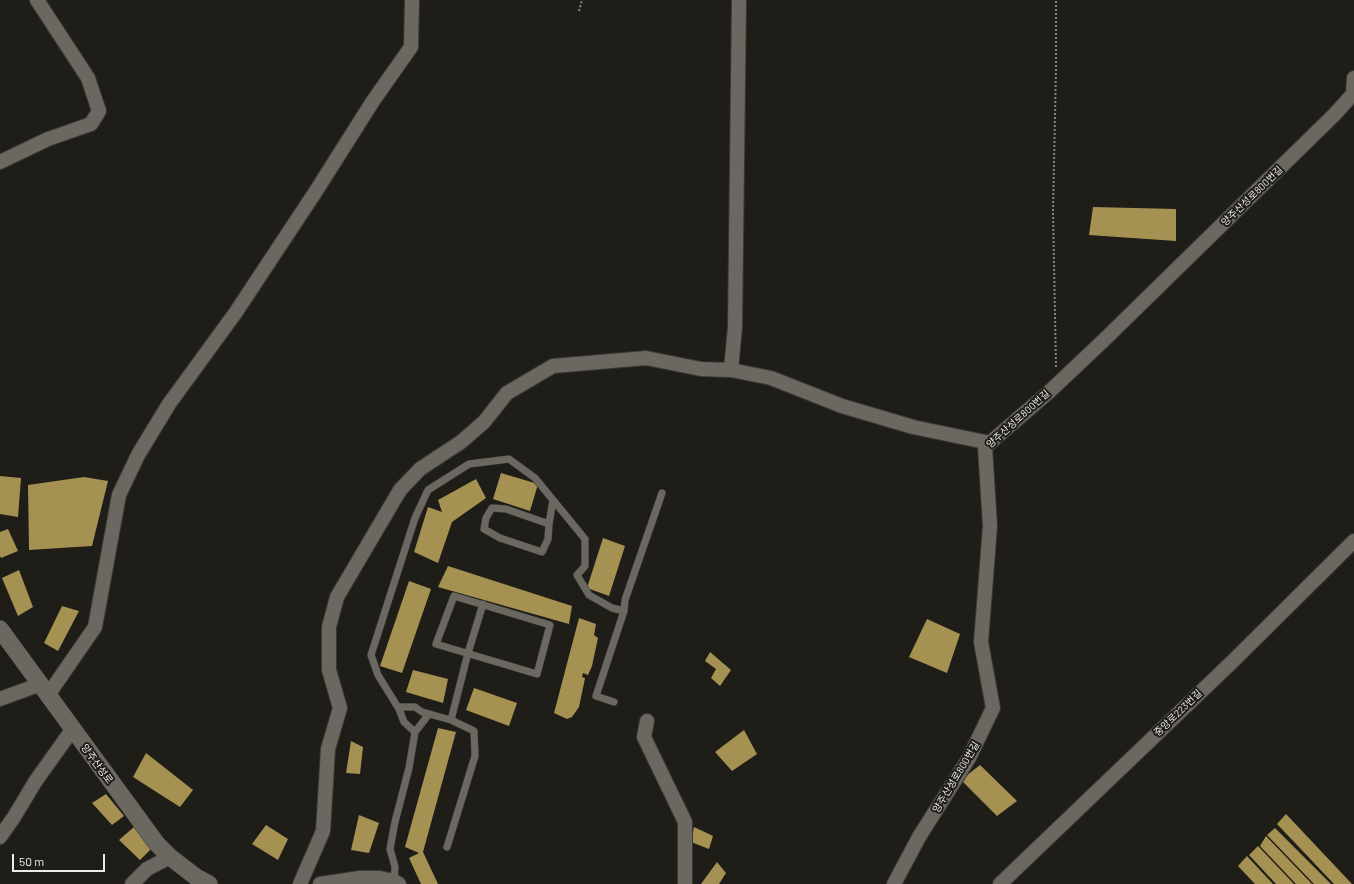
<!DOCTYPE html>
<meta charset="utf-8">
<style>
body{margin:0}
#map{position:relative;width:1354px;height:884px;overflow:hidden;background:#1f1d17;font-family:Barlow,sans-serif}
canvas{display:block}
.scale{position:absolute;left:12px;top:854px;width:93px;height:18px;box-sizing:border-box;border:2px solid #edebe7;border-top:0;padding-left:5px;font-size:12px;line-height:14px;white-space:nowrap;color:#edebe7;-webkit-text-stroke:3px #1f1d17;paint-order:stroke}
</style>
<div id="map">
<canvas width="1354" height="884"></canvas>
<div class="scale">50 m</div>
</div>
<script>
const ctx = document.querySelector('canvas').getContext('2d');
ctx.lineJoin = 'round';
function fillPath(path, color) {
  ctx.fillStyle = color;
  ctx.fill(path, 'evenodd');
}
function shape(rows) {
  const path = new Path2D();
  for (const r of rows) {
    path.moveTo(r[0], r[1]);
    for (let i = 2; i < r.length; i += 2) path.lineTo(r[i], r[i + 1]);
  }
  return path;
}
function trace(path, color, width, dash) {
  ctx.strokeStyle = color;
  ctx.lineWidth = width;
  ctx.lineCap = dash ? 'butt' : 'round';
  ctx.setLineDash(dash || []);
  ctx.stroke(path);
}
function drawText(font, color, halo, rows, align = 'center') {
  ctx.font = font + ' Barlow,"Noto Sans KR",sans-serif';
  ctx.lineWidth = 4;
  ctx.setLineDash([]);
  ctx.textBaseline = 'middle';
  ctx.strokeStyle = halo;
  ctx.fillStyle = color;
  for (const [text, x, y, turn = 0] of rows) {
    ctx.save();
    ctx.translate(x, y);
    ctx.rotate((+turn || 0) * Math.PI / 180);
    ctx.textAlign = isNaN(turn) ? turn : align;
    if (halo) ctx.strokeText(text, 0, 0);
    ctx.fillText(text, 0, 0);
    ctx.restore();
  }
}
fillPath(shape([
 [1093,207,1176,209,1176,241,1089,235],
 [501,473,538,484,530,511,493,499],
 [0,476,21,478,18,517,0,514],
 [84,477,108,481,92,546,29,550,28,485],
 [476,479,486,498,452,522,438,563,414,552,428,507,442,512,438,500],
 [8,529,18,551,1,558,0,556,0,532],
 [603,538,625,546,609,596,587,588],
 [448,566,572,606,569,624,438,587],
 [19,570,33,607,18,616,2,578],
 [409,581,431,589,402,673,380,666],
 [62,606,79,611,58,651,44,643],
 [579,618,596,624,594,635,598,638,592,666,588,675,583,673,582,677,585,678,584,683,579,707,572,717,567,719,554,713],
 [927,619,960,634,947,673,909,657],
 [710,652,731,670,720,686,711,678,716,669,705,661],
 [413,670,448,679,443,703,406,692],
 [474,688,517,703,509,726,466,710],
 [438,728,456,732,423,852,438,884,421,884,409,858,419,853,405,847],
 [744,730,757,754,732,771,715,752],
 [351,741,363,747,360,774,346,773],
 [146,753,193,790,180,807,133,777],
 [980,765,1017,801,997,816,961,780],
 [106,794,124,816,112,825,92,803],
 [1286,814,1352,884,1334,884,1277,824],
 [359,815,379,823,369,853,351,850],
 [266,825,288,839,278,860,252,844],
 [134,827,152,848,140,860,119,840],
 [694,827,713,836,709,849,691,842],
 [1275,828,1331,884,1314,884,1267,835],
 [1266,836,1312,884,1296,884,1260,846],
 [1258,846,1294,884,1276,884,1249,855],
 [1247,856,1273,884,1255,884,1238,866],
 [717,862,726,873,719,884,701,884]
]), '#a59253');
const service = shape([
 [549,524,506,509,492,508,486,518,484,529,500,538,542,552,548,539,549,524,553,500],
 [454,596,550,625,537,674,436,644,454,596],
 [614,702,596,696,624,611,625,600,662,493],
 [398,707,415,707,422,712,451,720,474,731,475,756,447,847],
 [451,720,468,653,483,604],
 [415,732,429,714],
 [394,881,395,867,390,849,395,822,409,768,415,732,404,722,399,709,378,675,371,655,415,518,428,490,469,464,509,459,535,478,585,539,585,566,577,575,589,595,612,608,624,611]
]);
const minor = shape([
 [0,162,48,139,91,124,99,111,88,78,37,0],
 [731,370,735,327,739,0],
 [48,695,95,627,119,495,138,455,169,404,236,312,316,191,373,101,411,47,412,0],
 [0,699,41,684],
 [647,721,644,737,685,822,685,884],
 [0,837,14,817,35,782,72,730],
 [132,884,147,869,170,857],
 [300,884,323,831,328,749,340,708,329,670,329,627,337,597,400,490,420,469,461,442,484,422,507,393,553,366,646,358,701,369,731,370,771,378,842,406,913,427,990,443],
 [320,884,360,878,380,878,394,881,399,884],
 [894,884,919,837,969,758,993,708,981,642,990,526,985,447,1050,391,1104,340,1335,114,1353,94,1354,78],
 [1000,884,1233,661,1354,541]
]);
const tertiary = shape([
 [0,629,157,844,170,857,196,877,209,884]
]);
trace(service, '#3b3936', 8);
trace(minor, '#3b3936', 16);
trace(tertiary, '#3b3936', 18);
trace(shape([
 [579,11,582,0],
 [1056,367,1053,211,1056,68,1056,0]
]), '#888681', 2, [2, 2]);
trace(service, '#6a6861', 7);
trace(minor, '#6a6861', 14);
trace(tertiary, '#6a6861', 17);
drawText('10px', '#edebe7', '#1f1d17', [
 ["양주산성로800번길",1252,196,-44],
 ["양주산성로800번길",1018,419,-42],
 ["중앙로223번길",1178,713,-44],
 ["양주산성로",97,764,54],
 ["양주산성로800번길",956,777,-59]
]);
</script>
